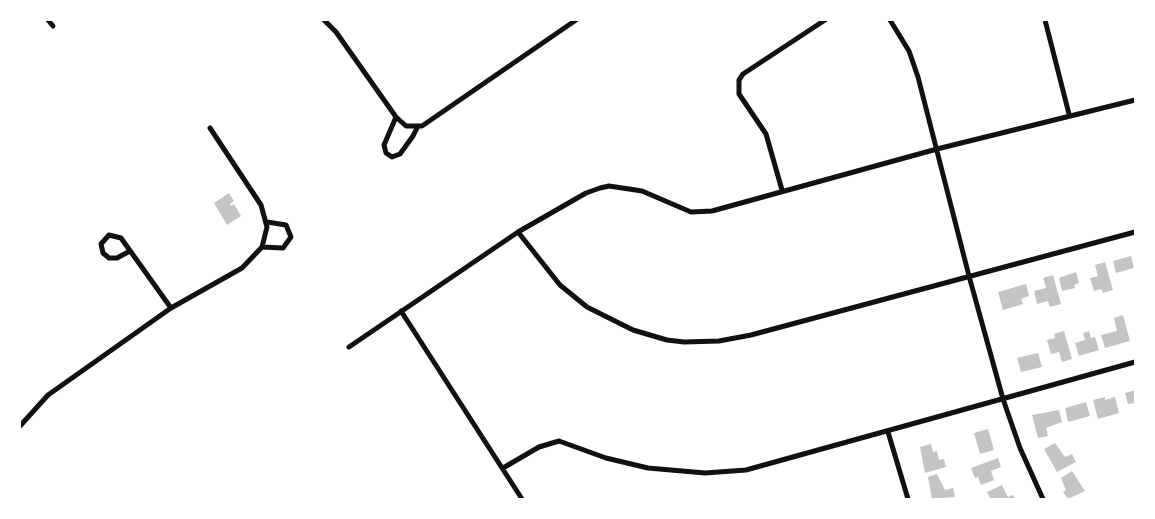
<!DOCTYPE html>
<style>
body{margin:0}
#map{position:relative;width:1155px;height:519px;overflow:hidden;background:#fff;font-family:Helvetica,sans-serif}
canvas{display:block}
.frame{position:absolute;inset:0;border:21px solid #fff;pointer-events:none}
</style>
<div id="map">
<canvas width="1155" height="519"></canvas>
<div class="frame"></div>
</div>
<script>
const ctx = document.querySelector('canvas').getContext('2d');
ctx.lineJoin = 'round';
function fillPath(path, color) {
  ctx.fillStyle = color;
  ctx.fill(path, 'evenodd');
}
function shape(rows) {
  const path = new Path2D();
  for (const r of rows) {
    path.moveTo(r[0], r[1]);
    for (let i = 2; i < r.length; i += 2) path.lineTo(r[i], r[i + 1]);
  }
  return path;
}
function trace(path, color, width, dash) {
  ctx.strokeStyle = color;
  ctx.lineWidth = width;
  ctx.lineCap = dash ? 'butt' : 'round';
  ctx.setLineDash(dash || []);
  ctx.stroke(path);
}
fillPath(shape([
 [229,193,234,201,230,204,231,206,234,204,241,216,227,225,214,203],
 [1131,256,1134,268,1116,273,1113,261],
 [1105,262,1113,290,1103,293,1101,289,1094,291,1090,278,1098,276,1095,265],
 [1076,272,1079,283,1074,285,1075,288,1062,291,1059,278],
 [1053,275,1061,304,1050,307,1048,301,1037,304,1034,291,1046,288,1043,278],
 [1026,284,1029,296,1021,299,1023,304,1003,310,998,292],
 [1123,315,1130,341,1105,348,1101,335,1117,331,1114,318],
 [1064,331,1072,359,1062,362,1059,352,1051,354,1047,340,1055,338,1054,334],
 [1089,331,1091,338,1095,337,1099,350,1079,356,1075,343,1085,340,1083,333],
 [1038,353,1042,367,1021,372,1017,358],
 [1135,390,1135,403,1128,404,1125,393],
 [1105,397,1105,400,1115,397,1119,413,1098,419,1093,400],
 [1086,402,1090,416,1068,422,1065,408],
 [1059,410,1062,422,1046,428,1048,436,1038,438,1032,415],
 [988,429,994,450,980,454,974,433],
 [1055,443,1065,457,1072,454,1076,462,1057,472,1044,449],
 [931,444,933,452,937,451,939,460,944,459,946,467,925,473,920,447],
 [998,458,1001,467,991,471,994,480,981,485,978,477,975,478,971,468],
 [1072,471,1085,491,1068,499,1063,492,1066,490,1061,478],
 [937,474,945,490,953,488,955,497,932,499,928,477],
 [1002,485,1008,497,1013,495,1015,499,990,498,987,492]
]), '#c4c4c4');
trace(shape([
 [48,20,53,26],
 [324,20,336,32,396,117,406,126,422,126,576,20],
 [890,20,909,51,918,77,969,276,1003,399,1020,448,1043,499],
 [1045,20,1069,114],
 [396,117,384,145,386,153,392,157,400,154,413,136,418,126],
 [782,190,766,134,739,94,739,80,743,74,825,20],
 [518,232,560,285,587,307,633,330,667,340,684,342,719,341,751,335,1135,232],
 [262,247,283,248,291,237,286,225,267,222],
 [130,251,117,258,109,258,103,253,101,244,109,235,121,238,171,308],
 [401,311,522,499],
 [349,347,518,232,586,193,600,188,609,186,629,189,642,191,691,212,712,211,937,149,1135,100],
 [20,426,48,395,171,308,242,268,262,247,267,227,261,205,210,128],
 [888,432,908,499],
 [503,468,539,447,559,441,606,458,648,468,705,473,746,470,1135,362]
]), '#111', 5);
</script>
